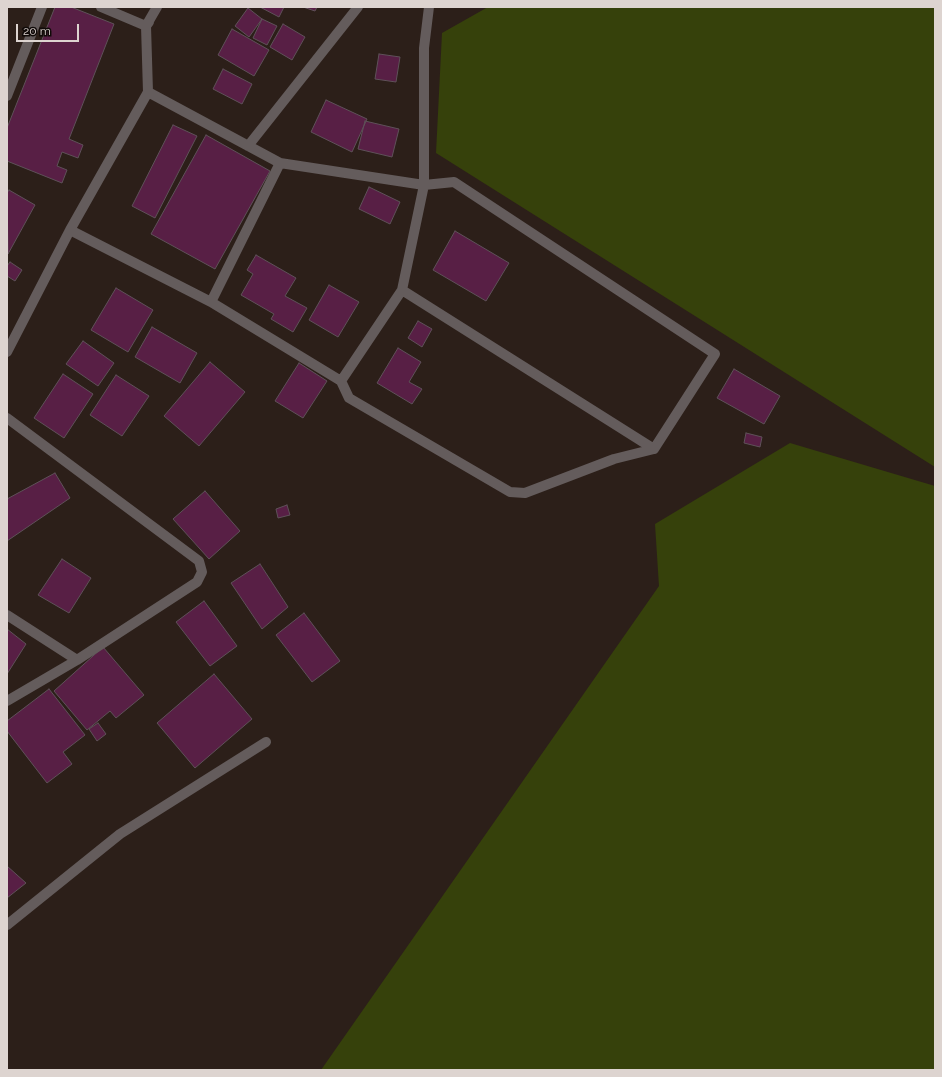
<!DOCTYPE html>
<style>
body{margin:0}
#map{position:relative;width:942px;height:1077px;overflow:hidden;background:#2c1f19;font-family:Raleway,sans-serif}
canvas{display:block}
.frame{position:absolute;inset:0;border:8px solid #ddd4d0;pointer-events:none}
.scale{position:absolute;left:16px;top:24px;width:63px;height:18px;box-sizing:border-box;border:2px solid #ddd4d0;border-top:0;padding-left:5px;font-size:12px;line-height:14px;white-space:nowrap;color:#ddd4d0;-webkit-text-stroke:3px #100a08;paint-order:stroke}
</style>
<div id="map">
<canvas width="942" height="1077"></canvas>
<div class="frame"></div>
<div class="scale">20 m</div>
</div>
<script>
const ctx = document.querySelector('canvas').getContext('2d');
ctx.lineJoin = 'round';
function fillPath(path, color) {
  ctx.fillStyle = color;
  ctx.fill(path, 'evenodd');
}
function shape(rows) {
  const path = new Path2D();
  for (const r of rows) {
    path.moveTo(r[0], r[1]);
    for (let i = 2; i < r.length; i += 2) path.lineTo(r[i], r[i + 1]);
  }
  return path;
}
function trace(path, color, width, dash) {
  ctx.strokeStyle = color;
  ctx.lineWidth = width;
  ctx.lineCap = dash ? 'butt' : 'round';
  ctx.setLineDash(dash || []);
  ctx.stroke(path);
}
fillPath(shape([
 [488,7,935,7,935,467,436,153,442,33],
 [790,443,935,486,935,1070,321,1070,659,586,655,524]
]), '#36410b');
const building = shape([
 [55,7,71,7,114,24,69,139,83,145,78,158,62,152,57,166,67,170,62,183,7,161,7,128,55,7],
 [260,7,284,7,279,17,260,7],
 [303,7,317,7,315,11,303,7],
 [248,8,262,19,249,37,235,26,248,8],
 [262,19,277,26,267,45,253,38,262,19],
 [283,24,305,37,292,60,270,47,283,24],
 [232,29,269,50,254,76,218,55,232,29],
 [379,54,400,57,396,82,375,79,379,54],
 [223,69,252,84,242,104,213,89,223,69],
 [326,100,367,119,352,152,311,132,326,100],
 [365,121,399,129,392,157,358,149,365,121],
 [173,125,197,136,155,218,132,206,173,125],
 [206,135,270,171,215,269,151,234,206,135],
 [369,187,400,202,390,224,359,209,369,187],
 [9,190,35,205,8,254,7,193,9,190],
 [455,231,509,263,486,301,433,270,455,231],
 [256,255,296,278,285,296,307,308,293,332,271,319,274,314,241,295,253,274,247,270,256,255],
 [10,262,22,270,15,281,7,276,7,266,10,262],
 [329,285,359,302,338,337,309,320,329,285],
 [116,288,153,310,128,352,91,330,116,288],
 [418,321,432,329,422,347,408,338,418,321],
 [152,327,197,353,180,383,135,357,152,327],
 [83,341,114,363,98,386,66,364,83,341],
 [398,348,421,362,409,382,422,389,412,404,377,383,398,348],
 [210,362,245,392,199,446,164,416,210,362],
 [299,363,327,381,303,418,275,401,299,363],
 [734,369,780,396,764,424,717,398,734,369],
 [63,374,93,394,64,438,34,418,63,374],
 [116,375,149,396,122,436,90,415,116,375],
 [746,433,762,437,760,447,744,443,746,433],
 [55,473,70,498,7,541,7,499,55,473],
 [205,491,240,531,209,559,173,519,205,491],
 [287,505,290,515,278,518,276,509,287,505],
 [62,559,91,578,69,613,38,595,62,559],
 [260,564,288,607,262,629,231,583,260,564],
 [204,601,237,646,210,666,176,622,204,601],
 [304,613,340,661,312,682,276,635,304,613],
 [7,629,26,644,7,674,7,629],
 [103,647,144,695,116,718,110,711,87,730,54,691,103,647],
 [214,674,252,719,195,768,157,723,214,674],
 [49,689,85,735,63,752,72,764,47,783,7,731,7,721,49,689],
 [98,723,106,734,97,741,89,729,98,723],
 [7,866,26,883,7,898,7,866]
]);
fillPath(building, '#581f45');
trace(building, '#5f5159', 1);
trace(shape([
 [101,7,146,26,149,22],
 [148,92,280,163,424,185,402,290,341,381],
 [7,96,42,7],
 [248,146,358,7],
 [70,230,211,302,341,381,349,398,510,492,525,493,614,459,654,449,715,354,454,182,424,185,424,48,429,7],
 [402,290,654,449],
 [211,302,280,163],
 [7,352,70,230,148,92,146,26,157,7],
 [7,418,199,561,202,572,197,582,77,660,7,701],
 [7,615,77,660],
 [7,925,120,834,266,742]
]), '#645c5c', 10);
</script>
